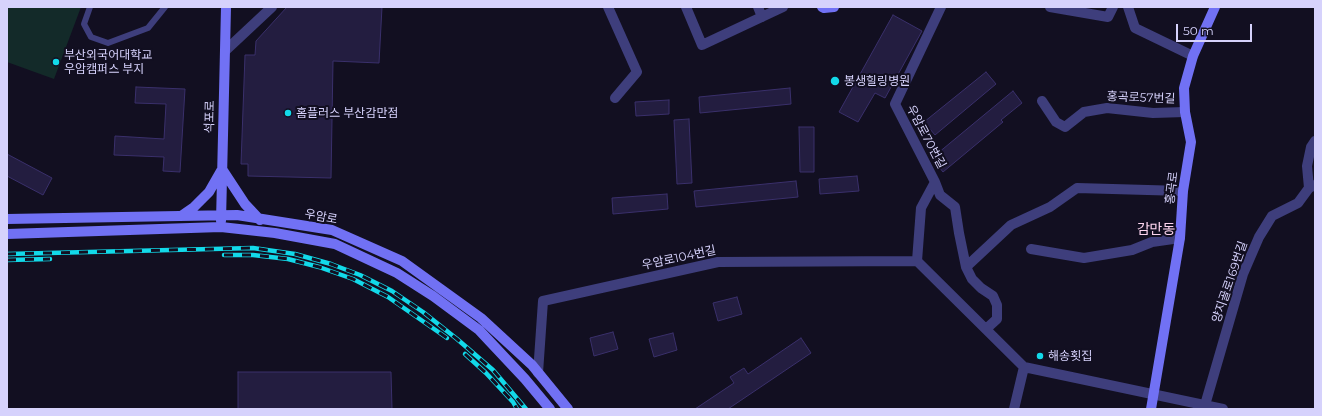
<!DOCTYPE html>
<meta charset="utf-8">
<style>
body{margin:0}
#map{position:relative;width:1322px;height:416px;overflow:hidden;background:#120f21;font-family:Montserrat,sans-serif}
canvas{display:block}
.frame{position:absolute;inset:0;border:8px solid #d6d2fc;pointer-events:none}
.scale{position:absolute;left:1176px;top:24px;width:76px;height:18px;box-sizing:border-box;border:2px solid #d6d2fc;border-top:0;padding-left:5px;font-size:12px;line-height:14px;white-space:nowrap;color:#d6d2fc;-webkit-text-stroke:3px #120f21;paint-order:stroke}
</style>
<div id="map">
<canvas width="1322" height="416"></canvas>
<div class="frame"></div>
<div class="scale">50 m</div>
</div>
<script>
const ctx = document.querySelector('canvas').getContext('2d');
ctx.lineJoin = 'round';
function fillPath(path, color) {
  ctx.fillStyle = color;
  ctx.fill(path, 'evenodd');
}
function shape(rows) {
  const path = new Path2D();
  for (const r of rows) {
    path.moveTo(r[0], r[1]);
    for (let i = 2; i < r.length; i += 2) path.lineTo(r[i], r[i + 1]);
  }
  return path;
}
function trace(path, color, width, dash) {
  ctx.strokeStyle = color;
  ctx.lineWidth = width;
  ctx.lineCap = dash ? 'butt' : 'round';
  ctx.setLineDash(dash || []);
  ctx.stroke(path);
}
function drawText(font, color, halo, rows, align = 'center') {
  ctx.font = font + ' Montserrat,"Noto Sans KR",sans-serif';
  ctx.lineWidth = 4;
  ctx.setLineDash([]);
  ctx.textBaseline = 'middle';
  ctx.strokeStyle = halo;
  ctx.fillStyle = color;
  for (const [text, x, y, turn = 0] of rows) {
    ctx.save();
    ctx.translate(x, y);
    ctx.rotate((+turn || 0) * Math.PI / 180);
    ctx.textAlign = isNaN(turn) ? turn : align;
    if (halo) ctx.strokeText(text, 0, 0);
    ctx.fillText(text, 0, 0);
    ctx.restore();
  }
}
fillPath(shape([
 [7,7,81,7,54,79,7,62]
]), '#132a29');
const building = shape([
 [287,7,382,7,379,63,333,61,331,178,248,176,248,164,241,164,245,55,255,55,256,41,287,7],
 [893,15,922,31,885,98,875,93,858,122,839,112,893,15],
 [986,72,996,84,935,135,924,122,986,72],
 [136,87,185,89,180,172,163,171,164,157,114,155,115,136,164,139,166,104,135,103,136,87],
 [790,88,791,104,700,113,699,97,790,88],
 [1013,91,1022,103,1001,120,1003,122,943,172,932,158,1013,91],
 [669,100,669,114,636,116,635,102,669,100],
 [689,119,692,183,677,184,674,120,689,119],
 [799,127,814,127,814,172,800,172,799,127],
 [7,154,52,178,43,195,7,176,7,154],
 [857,176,859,191,820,194,819,179,857,176],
 [796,181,798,197,696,207,694,191,796,181],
 [667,194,668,209,613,214,612,198,667,194],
 [737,297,742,314,718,321,713,303,737,297],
 [613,332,618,349,594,356,590,338,613,332],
 [673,333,677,350,654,357,649,339,673,333],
 [801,338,811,353,728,409,695,409,734,383,730,377,744,368,748,374,801,338],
 [238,372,391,372,392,409,238,409,238,372]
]);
fillPath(building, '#231d40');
trace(building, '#3a306b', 1);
trace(shape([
 [90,7,84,24,91,37,108,43,148,28,165,7]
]), '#3e3e7c', 6);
trace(shape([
 [608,7,637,72,615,98],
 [686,7,702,45,783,7],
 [758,7,762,17],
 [941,7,895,104,935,182,921,208,917,261,1024,367,1014,409],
 [1050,7,1108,17,1113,7],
 [1128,7,1135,28,1193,56],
 [225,51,272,7],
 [1042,101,1056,122,1065,127,1084,112,1107,108,1153,113,1185,112],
 [935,182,940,195,955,207,959,233,966,267,972,279,981,288,993,296,997,305,997,319,986,329],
 [1309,188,1307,166,1311,147,1315,141],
 [1031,249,1084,258,1132,250,1152,242,1180,238],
 [966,267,1011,225,1050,207,1077,188,1183,191],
 [1024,367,1223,409],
 [538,373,543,301,718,262,917,261],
 [1205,405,1243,274,1259,237,1272,216,1298,203,1309,188,1315,185]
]), '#3e3e7c', 10);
trace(shape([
 [822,7,824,8,834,7],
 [222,169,245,204,260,220],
 [181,216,194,207,209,192,221,171],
 [7,219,237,215,332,230,402,261,481,318,532,365,568,409],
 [221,221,226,7],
 [7,234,221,227,275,233,335,244,397,273,433,296,479,330,525,379,550,409],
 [1151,409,1180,238,1183,191,1191,142,1185,112,1184,88,1193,56,1215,7]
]), '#7171f4', 10);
const rail = shape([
 [7,254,253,248,295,254,331,264,360,275,392,291,423,312,457,339,493,370,526,409],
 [224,255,253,255,288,259,319,267,353,279,388,297,447,338],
 [7,260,50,259],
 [465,354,486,373,513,402,517,409]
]);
trace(rail, '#12d9e9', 4.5);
trace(rail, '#120f21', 3, [9]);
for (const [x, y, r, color] of [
 [56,62,4,"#12d9e9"],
 [835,81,5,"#12d9e9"],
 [288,113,4,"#12d9e9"],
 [1040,356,4,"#12d9e9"]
]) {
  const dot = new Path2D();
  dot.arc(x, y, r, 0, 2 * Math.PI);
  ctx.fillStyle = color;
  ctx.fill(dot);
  trace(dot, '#120f21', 1.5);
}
drawText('12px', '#d6d2fc', '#120f21', [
 ["부산외국어대학교",64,55],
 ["우암캠퍼스 부지",64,69],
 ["봉생힐링병원",844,81],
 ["홈플러스 부산감만점",296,113],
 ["해송횟집",1048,356]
], 'left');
drawText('12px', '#d6d2fc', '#120f21', [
 ["홍곡로57번길",1141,98,2],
 ["석포로",210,117,-89],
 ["우암로70번길",926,137,62],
 ["홍곡로",1172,188,-83],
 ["우암로",321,217,11],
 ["우암로104번길",679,258,-12],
 ["양지골로169번길",1230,282,-71]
]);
drawText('14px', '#fcd4ee', '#120f21', [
 ["감만동",1156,230]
]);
</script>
